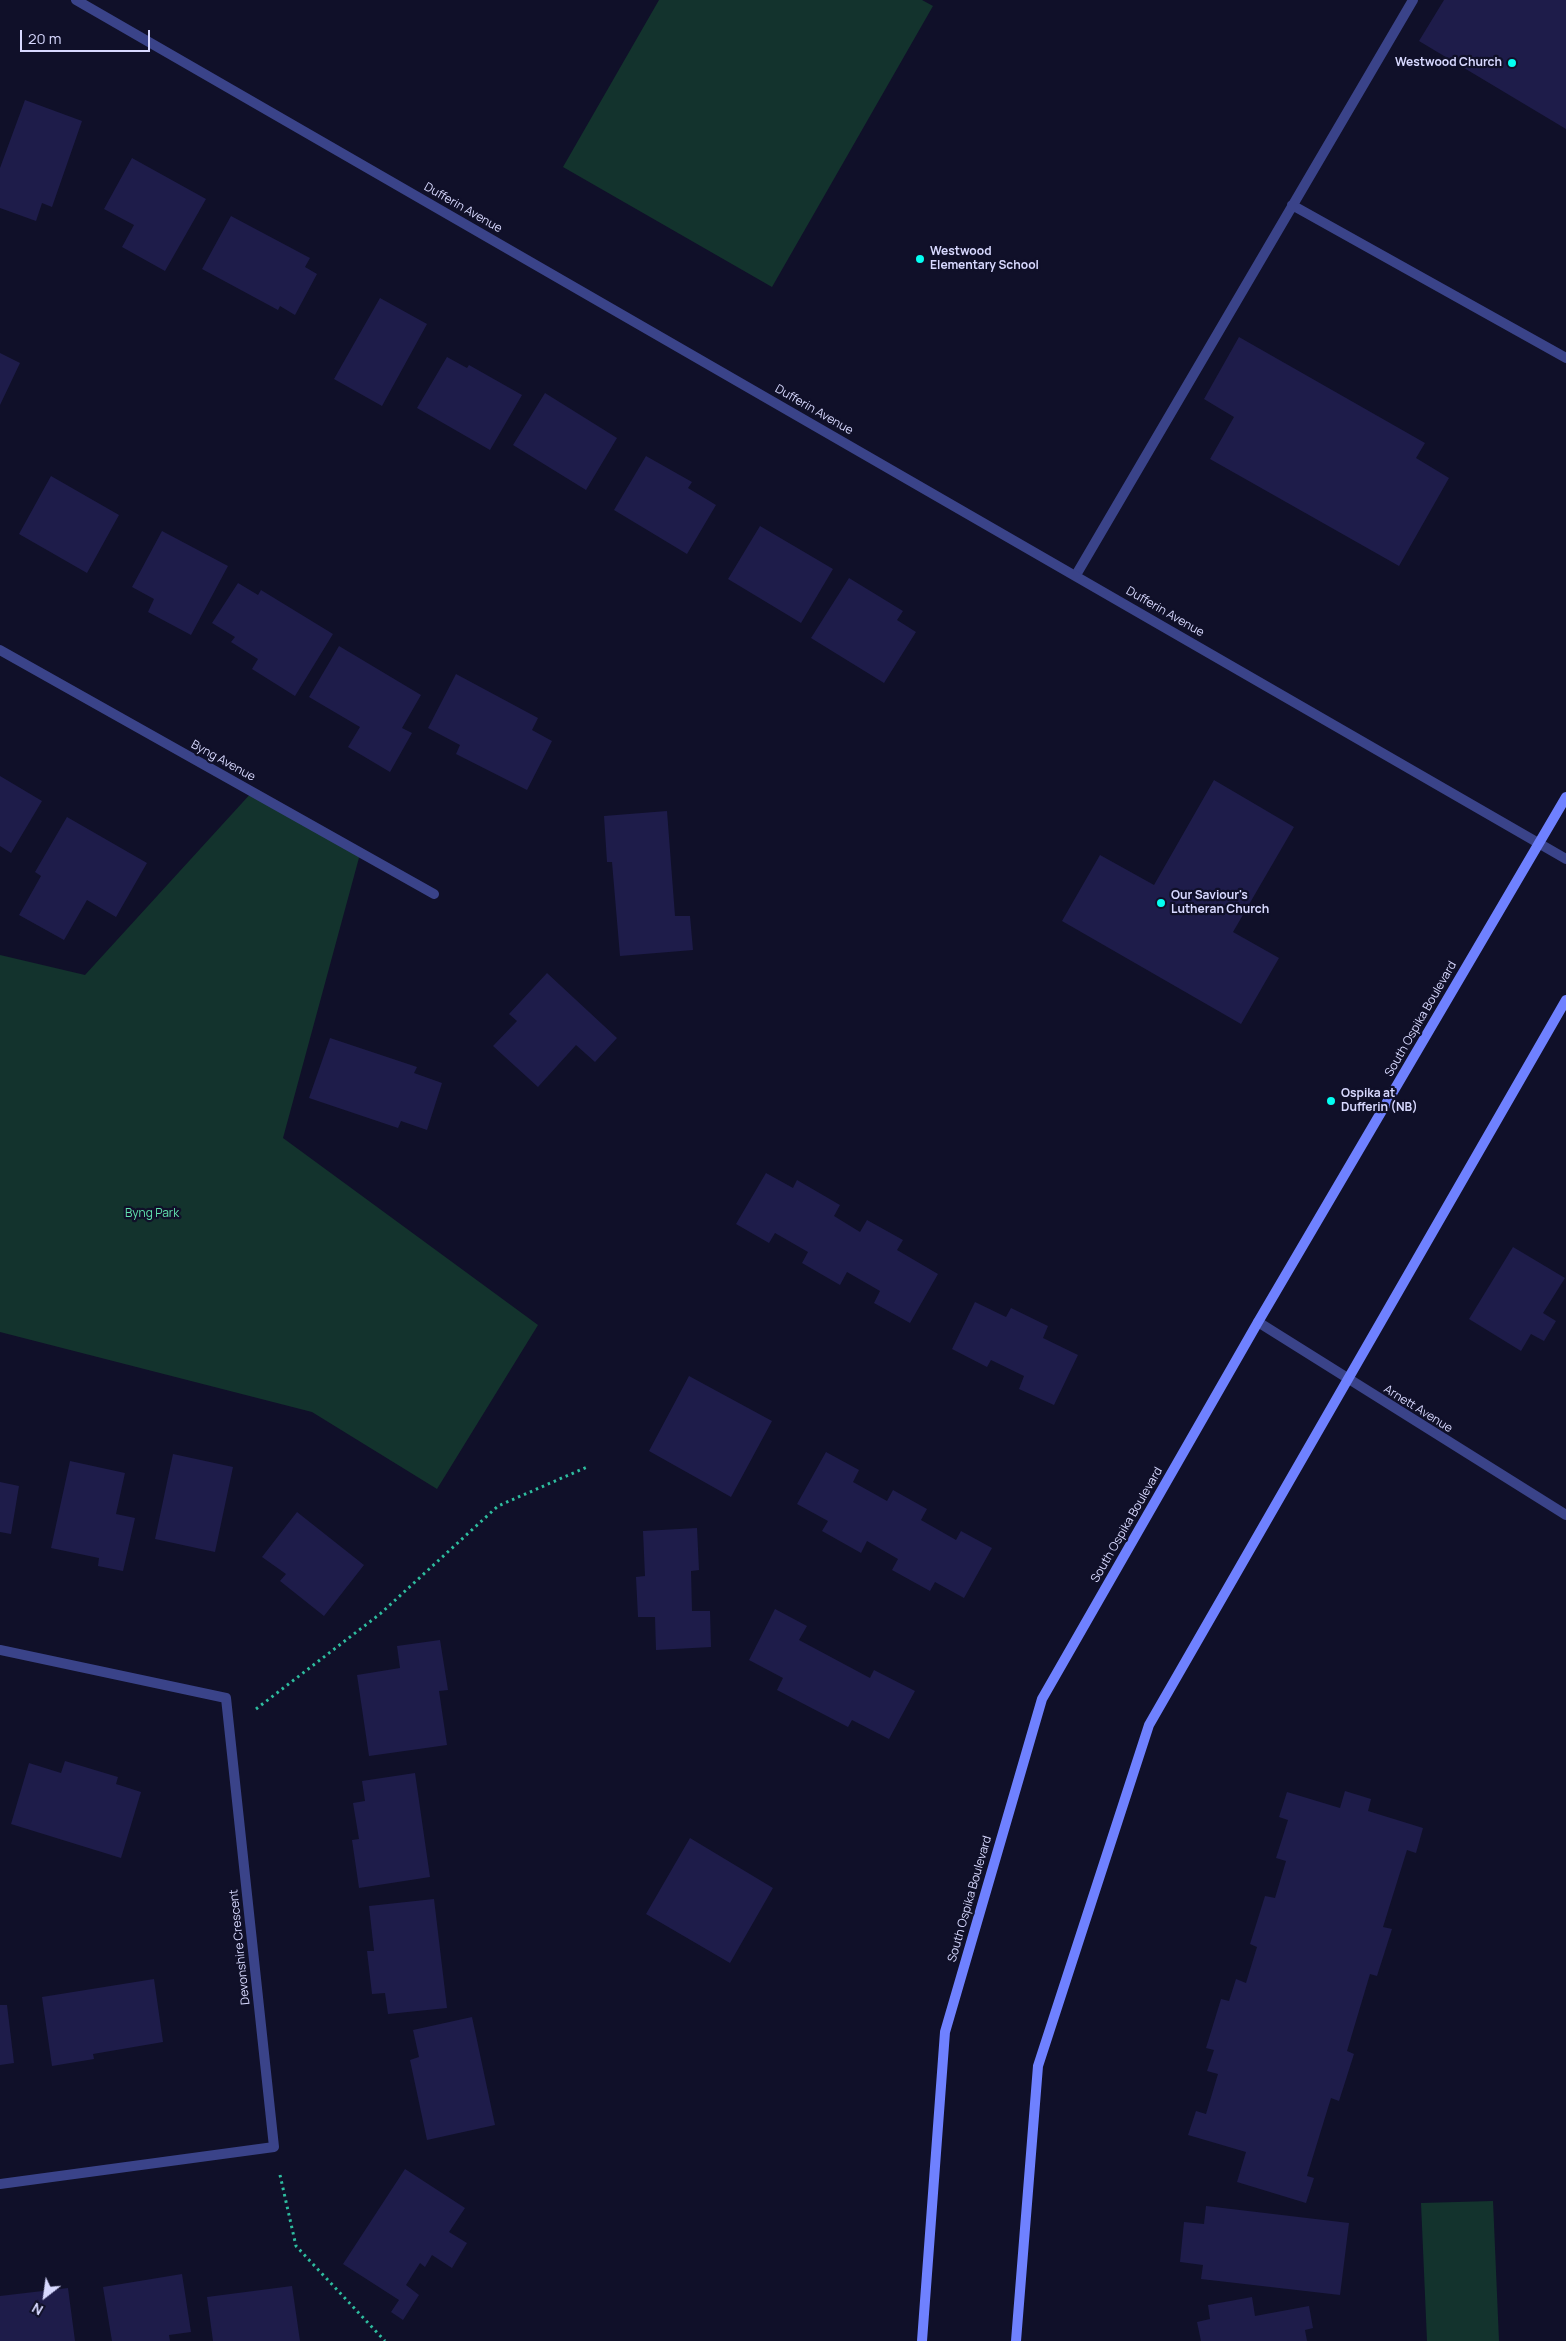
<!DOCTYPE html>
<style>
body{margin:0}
#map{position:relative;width:1566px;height:2341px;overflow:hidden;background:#101029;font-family:Manrope,sans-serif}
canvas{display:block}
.north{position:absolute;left:20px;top:2271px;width:50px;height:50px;-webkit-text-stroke:4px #101029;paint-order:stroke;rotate:210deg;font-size:14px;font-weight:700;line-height:20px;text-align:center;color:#d8d9ff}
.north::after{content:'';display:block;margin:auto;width:18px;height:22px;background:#d8d9ff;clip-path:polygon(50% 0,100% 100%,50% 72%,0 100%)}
.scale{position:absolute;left:20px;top:30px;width:130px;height:22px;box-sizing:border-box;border:2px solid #d8d9ff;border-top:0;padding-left:6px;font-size:15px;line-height:18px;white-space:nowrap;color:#d8d9ff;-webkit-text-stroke:4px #101029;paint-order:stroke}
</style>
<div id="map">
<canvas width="1566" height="2341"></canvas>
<div class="north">N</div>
<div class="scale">20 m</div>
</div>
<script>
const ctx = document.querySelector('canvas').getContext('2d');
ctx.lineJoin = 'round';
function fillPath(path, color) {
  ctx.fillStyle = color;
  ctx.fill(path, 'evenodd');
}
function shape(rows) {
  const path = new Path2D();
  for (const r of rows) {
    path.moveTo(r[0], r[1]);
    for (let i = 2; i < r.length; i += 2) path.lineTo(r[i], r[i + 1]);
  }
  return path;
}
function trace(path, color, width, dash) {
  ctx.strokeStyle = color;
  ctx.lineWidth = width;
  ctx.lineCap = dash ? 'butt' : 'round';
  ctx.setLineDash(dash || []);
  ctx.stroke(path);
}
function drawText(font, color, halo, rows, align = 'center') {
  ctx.font = font + ' Manrope,sans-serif';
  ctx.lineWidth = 4.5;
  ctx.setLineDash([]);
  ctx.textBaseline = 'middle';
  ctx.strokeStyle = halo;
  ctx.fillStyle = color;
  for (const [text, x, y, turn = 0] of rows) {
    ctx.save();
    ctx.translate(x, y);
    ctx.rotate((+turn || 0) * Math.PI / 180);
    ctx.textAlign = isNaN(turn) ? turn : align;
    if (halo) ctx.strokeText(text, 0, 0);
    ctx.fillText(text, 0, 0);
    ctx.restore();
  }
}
fillPath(shape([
 [659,0,922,0,933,6,772,287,563,167],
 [253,791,360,854,283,1138,538,1325,437,1489,312,1412,0,1332,0,955,85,975],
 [1493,2201,1499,2341,1427,2341,1421,2203]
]), '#13332d');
fillPath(shape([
 [1444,0,1566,0,1566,129,1419,41],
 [25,100,82,121,52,207,42,203,36,221,0,208,0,168],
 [132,158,206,199,165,271,122,247,134,225,104,209],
 [231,216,310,258,305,267,317,274,295,315,280,306,278,310,202,269],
 [380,298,427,324,382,406,334,379],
 [1239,337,1425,443,1416,458,1449,478,1399,566,1210,459,1234,417,1204,399],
 [0,353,20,363,0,405],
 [447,357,467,368,469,365,522,395,490,450,417,408],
 [545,393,617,438,586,490,513,445],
 [646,456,692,482,688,488,716,505,687,554,614,510],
 [51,476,119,515,87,573,19,534],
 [760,526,833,569,801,623,728,579],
 [162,531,228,566,191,635,148,612,154,599,132,587],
 [849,578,903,611,897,620,916,632,884,683,811,638],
 [238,583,258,595,261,590,333,634,295,696,252,669,258,659,231,642,235,637,212,623],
 [339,646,421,695,402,728,412,733,390,772,348,747,360,727,309,697],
 [456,674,538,718,532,730,552,741,527,790,456,754,460,745,428,728],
 [0,776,42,801,11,853,0,846],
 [1214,780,1294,827,1233,932,1279,958,1241,1024,1062,921,1100,855,1154,885],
 [667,811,675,916,690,916,693,950,620,956,612,862,607,862,604,816],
 [67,817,147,863,116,917,87,900,64,940,19,915,41,876,35,872],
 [547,973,617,1038,595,1062,576,1045,538,1087,493,1046,517,1021,509,1014],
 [330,1038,417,1067,414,1073,442,1083,427,1130,401,1121,398,1128,309,1098],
 [766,1173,793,1188,797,1180,840,1205,834,1216,860,1232,867,1220,903,1240,897,1250,938,1274,910,1323,874,1303,880,1291,847,1272,840,1285,802,1263,808,1252,775,1233,769,1243,736,1224],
 [1513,1247,1565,1278,1543,1313,1556,1321,1544,1341,1531,1334,1521,1351,1469,1319],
 [975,1302,1006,1317,1011,1308,1048,1326,1043,1338,1078,1355,1054,1405,1019,1389,1024,1376,991,1360,987,1367,952,1349],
 [689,1376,772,1421,731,1497,649,1451],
 [826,1452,859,1470,853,1482,887,1501,893,1490,927,1509,921,1520,956,1540,961,1531,992,1548,964,1598,935,1582,930,1591,892,1570,898,1559,867,1541,861,1553,822,1531,828,1521,797,1504],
 [173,1454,233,1467,215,1552,155,1539],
 [70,1461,125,1473,116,1514,135,1518,123,1571,98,1566,99,1558,51,1548],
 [0,1482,19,1486,11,1534,0,1532],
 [297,1512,364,1565,324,1616,280,1581,286,1574,262,1557],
 [697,1528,699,1570,691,1571,692,1611,710,1611,711,1647,656,1650,655,1617,638,1617,636,1577,645,1576,643,1531],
 [775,1609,807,1626,799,1640,870,1678,874,1670,915,1691,889,1739,852,1720,848,1727,777,1690,783,1678,749,1660],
 [440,1640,448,1690,439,1691,447,1745,369,1756,357,1675,400,1668,397,1646],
 [65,1761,118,1777,116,1784,141,1792,121,1858,11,1824,29,1763,61,1773],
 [415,1773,430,1877,359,1888,352,1840,359,1839,353,1803,365,1801,362,1781],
 [1345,1791,1371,1799,1368,1811,1423,1828,1416,1853,1407,1850,1383,1927,1392,1929,1377,1976,1370,1974,1347,2051,1354,2054,1339,2101,1331,2098,1307,2176,1314,2178,1306,2203,1237,2182,1246,2152,1188,2135,1196,2111,1206,2114,1218,2074,1207,2071,1214,2050,1206,2048,1221,1999,1229,2001,1236,1979,1246,1983,1257,1947,1250,1944,1265,1896,1275,1898,1286,1861,1276,1858,1288,1820,1279,1817,1287,1792,1340,1808],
 [690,1838,773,1888,730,1963,646,1914],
 [434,1899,447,2008,388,2014,385,1993,372,1994,367,1951,374,1951,369,1906],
 [154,1979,163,2042,93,2054,94,2059,52,2066,42,1997],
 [0,2005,7,2005,14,2063,0,2065],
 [472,2017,495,2125,427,2140,410,2060,419,2057,413,2030],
 [405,2169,465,2208,449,2232,467,2243,452,2268,432,2255,425,2267,420,2263,406,2285,419,2295,403,2320,391,2312,399,2300,343,2264],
 [1206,2206,1349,2223,1340,2295,1201,2279,1203,2265,1180,2262,1184,2222,1204,2224],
 [182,2274,191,2332,169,2335,170,2341,112,2341,103,2287],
 [292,2286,300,2341,213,2341,207,2297],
 [68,2288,75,2341,0,2341,0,2296],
 [1252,2297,1255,2316,1309,2306,1313,2328,1305,2330,1307,2341,1201,2341,1197,2322,1210,2319,1208,2305]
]), '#1e1c4a');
trace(shape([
 [256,1709,380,1614,498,1506,587,1467],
 [280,2175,296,2246,385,2341]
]), '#2ebd9f', 3, [2.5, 4]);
trace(shape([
 [1292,205,1566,358],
 [1076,575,1413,0]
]), '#3a4389', 10);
trace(shape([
 [76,0,1566,859],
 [0,650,434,894],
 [1258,1322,1566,1515],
 [0,1650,226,1698,274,2147,0,2184]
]), '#3a4389', 10);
trace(shape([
 [922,2341,945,2032,1042,1699,1258,1322,1566,797],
 [1016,2341,1038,2066,1149,1725,1566,1000]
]), '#6f81ff', 10);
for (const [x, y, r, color] of [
 [1512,63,5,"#04fff2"],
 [920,259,5,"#04fff2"],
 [1161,903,5,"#04fff2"],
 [1331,1101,5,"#04fff2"]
]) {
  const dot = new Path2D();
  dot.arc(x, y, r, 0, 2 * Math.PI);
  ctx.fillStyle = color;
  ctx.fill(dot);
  trace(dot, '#101029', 2);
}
drawText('bold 12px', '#d8d9ff', '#101029', [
 ["Westwood Church",1502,63,"right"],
 ["Westwood",930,252],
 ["Elementary School",930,266],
 ["Our Saviour's",1171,896],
 ["Lutheran Church",1171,910],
 ["Ospika at",1341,1094],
 ["Dufferin (NB)",1341,1108]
], 'left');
drawText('12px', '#d8d9ff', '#101029', [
 ["Dufferin Avenue",463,208,30],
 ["Dufferin Avenue",814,410,30],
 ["Dufferin Avenue",1165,612,30],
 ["Byng Avenue",223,761,29],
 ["South Ospika Boulevard",1421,1019,-60],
 ["Arnett Avenue",1418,1409,32],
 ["South Ospika Boulevard",1127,1525,-60],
 ["South Ospika Boulevard",970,1899,-74],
 ["Devonshire Crescent",240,1947,-96]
]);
drawText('12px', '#61e2ae', '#101029', [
 ["Byng Park",152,1214]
]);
</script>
